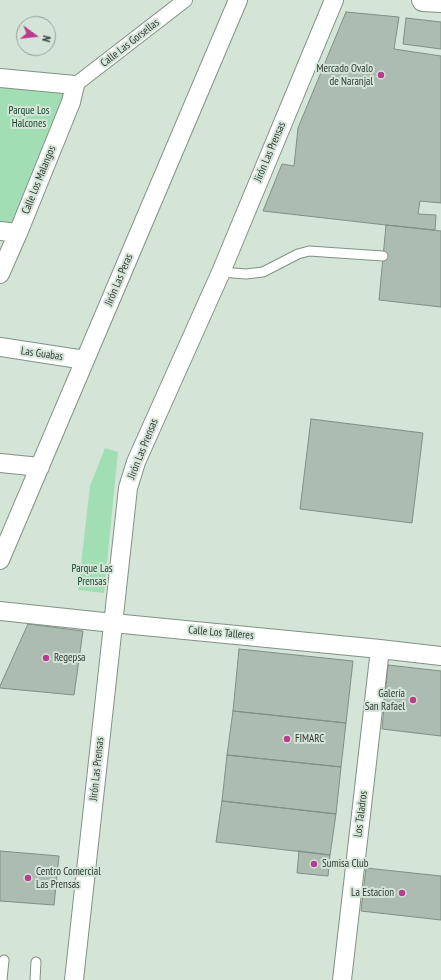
<!DOCTYPE html>
<meta charset="utf-8">
<style>
body{margin:0}
#map{position:relative;width:441px;height:980px;overflow:hidden;background:#d4e5d8;font-family:"PT Sans Narrow",sans-serif}
canvas{display:block}
.north{position:absolute;left:16px;top:16px;width:40px;height:40px;box-sizing:border-box;background:#d4e5d8;border:1px solid #93a096;border-radius:50%;rotate:105deg;font-size:11px;font-weight:700;line-height:16px;text-align:center;color:#323833}
.north::after{content:'';display:block;margin:auto;width:14px;height:18px;background:#b83d8f;clip-path:polygon(50% 0,100% 100%,50% 72%,0 100%)}
</style>
<div id="map">
<canvas width="441" height="980"></canvas>
<div class="north">N</div>
</div>
<script>
const ctx = document.querySelector('canvas').getContext('2d');
ctx.lineJoin = 'round';
function fillPath(path, color) {
  ctx.fillStyle = color;
  ctx.fill(path, 'evenodd');
}
function shape(rows) {
  const path = new Path2D();
  for (const r of rows) {
    path.moveTo(r[0], r[1]);
    for (let i = 2; i < r.length; i += 2) path.lineTo(r[i], r[i + 1]);
  }
  return path;
}
function trace(path, color, width, dash) {
  ctx.strokeStyle = color;
  ctx.lineWidth = width;
  ctx.lineCap = dash ? 'butt' : 'round';
  ctx.setLineDash(dash || []);
  ctx.stroke(path);
}
function drawText(font, color, halo, rows, align = 'center') {
  ctx.font = font + ' "PT Sans Narrow",sans-serif';
  ctx.lineWidth = 4;
  ctx.setLineDash([]);
  ctx.textBaseline = 'middle';
  ctx.strokeStyle = halo;
  ctx.fillStyle = color;
  for (const [text, x, y, turn = 0] of rows) {
    ctx.save();
    ctx.translate(x, y);
    ctx.rotate((+turn || 0) * Math.PI / 180);
    ctx.textAlign = isNaN(turn) ? turn : align;
    if (halo) ctx.strokeText(text, 0, 0);
    ctx.fillText(text, 0, 0);
    ctx.restore();
  }
}
fillPath(shape([
 [0,84,61,91,69,96,16,228,0,227],
 [105,448,118,452,104,593,78,590,90,486]
]), '#a1deb4');
const building = shape([
 [346,12,399,17,394,49,441,56,441,203,420,201,418,214,436,215,435,230,386,225,263,211,282,164,294,166,298,128,346,12],
 [406,18,441,22,441,49,403,44,406,18],
 [386,225,441,231,441,307,379,300,386,225],
 [311,419,423,433,412,523,300,509,311,419],
 [28,624,83,631,74,695,0,688,0,686,28,624],
 [239,649,353,661,346,723,233,711,239,649],
 [388,665,441,671,441,736,382,729,388,665],
 [233,711,346,723,341,767,227,755,233,711],
 [227,755,341,767,336,814,222,801,227,755],
 [222,801,336,814,330,855,216,842,222,801],
 [0,851,59,856,54,905,0,901,0,851],
 [299,851,330,855,328,876,297,873,299,851],
 [366,868,441,876,441,920,361,911,366,868]
]);
fillPath(building, '#acbcb0');
trace(building, '#808f84', 1);
const service = shape([
 [221,272,246,274,263,272,298,254,309,251,383,256],
 [2,980,4,960],
 [35,980,36,962]
]);
const pedestrian = shape([
 [75,85,185,0]
]);
const minor = shape([
 [0,78,75,85,71,102,18,233,0,274],
 [0,231,18,233],
 [0,347,85,360],
 [0,463,40,467],
 [0,560,238,0],
 [0,611,113,623,380,649,441,656],
 [74,980,128,488,136,462,221,272,334,0],
 [342,980,380,649]
]);
const secondary = shape([
 [423,0,441,1]
]);
trace(service, '#819186', 11);
trace(pedestrian, '#819186', 16);
trace(minor, '#819186', 20);
trace(secondary, '#819186', 24);
trace(service, '#fff', 9);
trace(pedestrian, '#fff', 14);
trace(minor, '#fff', 18);
trace(secondary, '#fff', 22);
for (const [x, y, r, color] of [
 [381,75,4,"#b83d8f"],
 [46,658,4,"#b83d8f"],
 [413,700,4,"#b83d8f"],
 [287,739,4,"#b83d8f"],
 [314,864,4,"#b83d8f"],
 [28,878,4,"#b83d8f"],
 [402,893,4,"#b83d8f"]
]) {
  const dot = new Path2D();
  dot.arc(x, y, r, 0, 2 * Math.PI);
  ctx.fillStyle = color;
  ctx.fill(dot);
  trace(dot, '#d4e5d8', 1.5);
}
drawText('11px', '#323833', '#d4e5d8', [
 ["Calle Las Gorsellas",130,43,-38],
 ["Jirón Las Prensas",270,152,-67],
 ["Calle Los Malangos",39,180,-68],
 ["Jirón Las Peras",119,280,-67],
 ["Las Guabas",42,354,8],
 ["Jirón Las Prensas",143,449,-68],
 ["Calle Los Talleres",221,633,5],
 ["Jirón Las Prensas",97,769,-84],
 ["Los Taladros",361,814,-83]
]);
drawText('11px', '#323833', '#d4e5d8', [
 ["Mercado Ovalo",373,69,"right"],
 ["de Naranjal",373,82,"right"],
 ["Regepsa",54,658],
 ["Galería",405,694,"right"],
 ["San Rafael",405,707,"right"],
 ["FIMARC",295,739],
 ["Sumisa Club",322,864],
 ["Centro Comercial",36,872],
 ["Las Prensas",36,885],
 ["La Estacion",394,893,"right"]
], 'left');
drawText('11px', '#16462a', '#d4e5d8', [
 ["Parque Los",29,111],
 ["Halcones",29,124],
 ["Parque Las",92,569],
 ["Prensas",92,582]
]);
</script>
